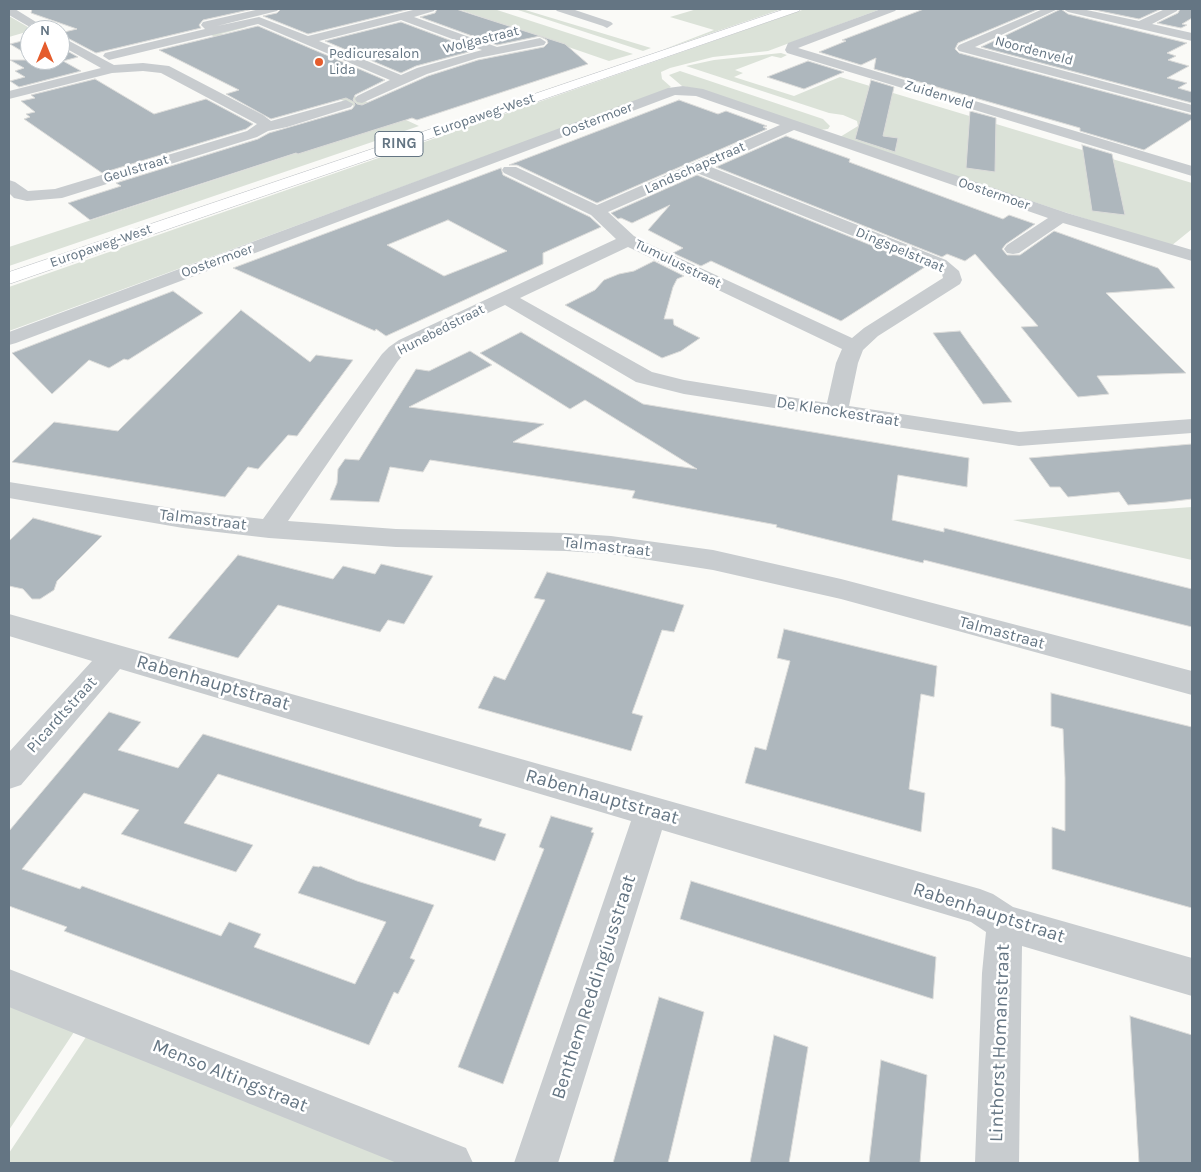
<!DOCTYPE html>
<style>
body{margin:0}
#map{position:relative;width:1201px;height:1172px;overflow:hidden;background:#fafaf7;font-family:Karla,sans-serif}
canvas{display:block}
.frame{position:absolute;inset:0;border:10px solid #647583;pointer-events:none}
.north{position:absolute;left:20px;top:20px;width:50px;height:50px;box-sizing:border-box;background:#fff;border:1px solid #c1c8cd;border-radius:50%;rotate:0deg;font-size:14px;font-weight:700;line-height:20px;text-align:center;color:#647583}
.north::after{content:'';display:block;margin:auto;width:18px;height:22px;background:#e55c2c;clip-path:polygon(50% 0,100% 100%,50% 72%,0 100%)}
</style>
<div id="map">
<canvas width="1201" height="1172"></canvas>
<div class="frame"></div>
<div class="north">N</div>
</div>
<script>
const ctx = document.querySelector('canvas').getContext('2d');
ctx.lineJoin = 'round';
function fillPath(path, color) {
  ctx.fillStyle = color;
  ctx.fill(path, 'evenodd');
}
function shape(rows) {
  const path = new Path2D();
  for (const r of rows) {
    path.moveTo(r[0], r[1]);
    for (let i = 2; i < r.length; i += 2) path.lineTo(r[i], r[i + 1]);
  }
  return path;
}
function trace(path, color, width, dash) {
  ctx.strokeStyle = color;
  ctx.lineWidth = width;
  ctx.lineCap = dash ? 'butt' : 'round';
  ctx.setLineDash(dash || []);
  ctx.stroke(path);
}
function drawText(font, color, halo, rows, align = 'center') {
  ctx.font = font + ' Karla,sans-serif';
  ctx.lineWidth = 5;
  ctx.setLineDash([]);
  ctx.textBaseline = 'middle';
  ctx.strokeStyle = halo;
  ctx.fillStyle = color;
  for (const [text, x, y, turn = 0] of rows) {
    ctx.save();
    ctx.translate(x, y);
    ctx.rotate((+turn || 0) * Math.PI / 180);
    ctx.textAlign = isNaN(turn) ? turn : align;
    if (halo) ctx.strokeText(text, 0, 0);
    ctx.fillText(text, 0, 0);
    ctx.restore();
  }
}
fillPath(shape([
 [458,9,494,9,633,54,609,61],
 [515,9,522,9,651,48,643,51],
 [697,9,782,9,662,50,714,30,670,17],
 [805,9,881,9,768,51,713,57,670,68,661,72,662,79,671,87,666,90,9,331,9,287],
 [9,16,33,30,9,37],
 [243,26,247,27,221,34,419,126,9,266,9,247,388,123,209,34],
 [781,53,787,55,781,58,772,56,735,70,743,73,734,77,794,96,840,77,1192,183,1192,229,1171,246,1061,211,840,137,858,126,857,121,843,115,829,113,686,66,714,60],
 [680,71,823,119,830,126,828,129,820,130,697,89,682,86,669,75],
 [1192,507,1192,560,1013,520],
 [9,1002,76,1029,9,1130],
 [88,1034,415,1163,9,1163,9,1153]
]), '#dbe2d8');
const building = shape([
 [32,9,253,9,203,20,199,25,201,28,96,53,60,34,60,33,77,29,31,13,32,9],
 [281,9,410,9,308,34,263,16,277,13,281,9],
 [437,9,456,9,565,44,588,64,417,120,412,118,298,154,296,153,90,220,68,203,121,186,116,183,258,139,269,133,352,109,355,105,354,102,346,98,271,119,226,94,239,90,159,50,258,26,385,80,355,95,353,100,357,104,362,105,428,76,478,60,544,47,548,43,547,40,540,36,497,45,420,17,435,13,437,9],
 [924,9,1039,9,958,43,955,49,959,53,1192,115,1192,119,1144,150,1080,131,1080,128,874,69,876,58,861,65,819,52,846,41,842,40,924,9],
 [1061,9,1068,14,1187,43,1167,53,1176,56,1168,60,1189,66,1167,78,1187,83,1178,88,1192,92,1192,103,981,47,1061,9],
 [1090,9,1161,9,1139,19,1090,9],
 [1180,9,1192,9,1192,18,1182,24,1187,25,1181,28,1157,23,1178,13,1180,9],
 [401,22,476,50,416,66,401,73,325,41,401,22],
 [30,39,30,56,10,44,30,39],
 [60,47,78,57,63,61,81,71,19,87,10,81,25,77,15,71,24,68,10,60,60,60,60,47],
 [808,61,844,72,804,89,767,77,808,61],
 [95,79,154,114,206,99,253,124,246,129,102,173,24,119,30,117,26,114,35,112,21,101,35,98,31,95,95,79],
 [871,80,894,87,883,136,898,138,895,152,855,139,871,80],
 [679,100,718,114,726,111,767,126,763,127,767,129,597,203,517,165,509,165,679,100],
 [970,111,996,118,995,172,966,168,970,111],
 [786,136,850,159,849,162,1003,219,1009,215,1035,224,1006,244,1002,249,1007,255,1020,255,1054,231,1158,268,1175,288,1106,293,1186,373,1097,376,1109,394,1078,397,1021,327,1038,326,975,254,965,261,947,254,942,257,716,167,786,136],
 [1082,145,1112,154,1125,215,1092,211,1082,145],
 [501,168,503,175,590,217,601,227,543,253,543,264,386,336,376,329,375,331,233,268,501,168],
 [448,220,507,251,444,276,387,245,448,220],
 [697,175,925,267,841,321,711,261,701,266,673,253,683,248,648,230,670,205,632,223,621,218,618,219,611,213,697,175],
 [654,261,684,276,677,279,673,287,664,319,673,319,674,325,700,338,681,351,662,358,565,305,595,290,604,280,619,274,634,271,654,261],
 [173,291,203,313,128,360,124,359,109,368,89,360,52,394,12,353,173,291],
 [241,310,310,362,316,355,353,360,297,436,288,435,258,469,248,467,225,497,12,462,54,422,118,431,241,310],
 [960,331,970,345,1012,402,983,404,933,333,960,331],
 [521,332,643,404,969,458,967,487,898,475,892,520,944,532,944,528,1192,589,1192,627,924,560,923,563,776,527,777,525,632,498,635,491,430,460,423,472,390,467,379,502,330,500,337,483,338,469,345,459,359,460,416,369,429,371,470,351,492,365,409,407,544,424,513,442,697,469,585,400,570,409,480,353,521,332],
 [1192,444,1192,499,1167,502,1128,505,1119,492,1068,497,1060,487,1050,487,1029,458,1192,444],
 [33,518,102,536,57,581,54,590,40,599,32,599,23,589,9,586,9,541,33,518],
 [238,555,333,579,343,566,375,574,381,564,433,576,404,624,388,620,380,632,278,605,238,658,168,638,238,555],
 [547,572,684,605,674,632,662,630,632,713,643,716,631,751,478,708,494,676,505,680,545,600,534,598,547,572],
 [784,629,937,666,934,697,921,694,909,789,925,793,921,832,745,783,755,747,766,750,790,661,777,658,784,629],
 [1051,693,1192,727,1192,908,1052,869,1052,827,1065,831,1065,778,1063,729,1051,726,1051,693],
 [109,712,141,722,118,750,178,768,203,734,482,819,479,826,506,834,495,861,218,774,184,823,253,845,236,872,121,834,139,810,84,793,22,869,80,889,82,886,221,936,229,922,261,934,254,947,355,984,386,922,298,893,313,866,319,867,320,866,357,881,434,905,410,958,415,960,398,994,394,992,369,1045,64,931,67,927,9,906,9,831,109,712],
 [551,816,593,828,591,832,594,833,503,1084,458,1067,544,849,539,847,551,816],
 [691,881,936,957,933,999,680,919,691,881],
 [659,997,704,1012,668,1163,613,1163,659,997],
 [1130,1016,1192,1035,1192,1163,1139,1163,1130,1016],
 [774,1035,808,1047,789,1163,750,1163,774,1035],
 [881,1060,927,1075,920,1163,869,1163,881,1060]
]);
fillPath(building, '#aeb7bd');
trace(building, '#dcdcda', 1);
const primary = shape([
 [785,9,801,9,799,11,9,284,9,272,785,9]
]);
trace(primary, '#bbbfc3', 1);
fillPath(shape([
 [9,9,15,9,49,30,35,30,9,15,9,9],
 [260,9,279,9,277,11,217,26,259,17,308,36,417,9,435,9,434,11,414,17,497,47,540,38,546,42,544,45,478,58,427,74,362,103,357,102,355,99,357,96,390,80,258,24,109,60,103,56,105,53,205,29,201,25,203,22,260,9],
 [401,20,482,50,417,68,401,75,319,41,401,20],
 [555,9,572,9,611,22,613,24,607,28,603,26,557,11,555,9],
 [881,9,897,9,895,11,798,48,1192,166,1192,176,787,53,785,50,788,43,881,9],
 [1043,9,1058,9,975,47,1192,105,1192,113,959,51,957,48,959,45,1043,9],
 [1063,9,1082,9,1139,21,1165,9,1178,9,1177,11,1152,24,1192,33,1192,41,1068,12,1063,9],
 [60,36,114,65,143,63,169,66,263,115,271,121,346,100,353,104,351,107,287,127,268,131,257,137,62,198,27,201,14,198,9,193,9,180,15,182,28,191,55,189,247,131,257,124,161,73,143,71,112,73,9,99,9,91,101,68,60,45,60,36],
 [683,86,703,89,1067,213,1192,250,1192,261,1063,223,1019,253,1013,254,1007,253,1004,249,1007,245,1048,218,794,130,711,167,946,260,959,271,962,280,960,284,878,336,863,350,858,363,849,406,1019,432,1192,419,1192,433,1019,446,684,394,636,382,505,305,413,348,403,355,397,362,288,521,396,529,566,533,611,536,713,550,841,579,1192,671,1192,695,841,599,713,570,611,554,566,551,396,547,269,538,183,528,9,498,9,482,183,510,263,519,382,354,389,347,399,340,616,239,591,215,504,173,502,170,504,167,516,167,597,205,780,125,696,96,675,95,16,343,9,345,9,332,668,88,683,86],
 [697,173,932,268,942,274,943,278,864,328,852,338,653,246,634,236,608,212,697,173],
 [628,247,842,349,836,363,827,403,684,380,652,372,520,298,628,247],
 [9,614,980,889,993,894,1013,907,1192,958,1192,996,1022,946,1019,1163,975,1163,982,973,986,932,971,922,662,830,558,1163,514,1163,631,821,120,669,21,785,9,789,9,752,92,661,9,636,9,614],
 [9,969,466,1148,473,1163,397,1163,9,1007,9,969]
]), '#c8cccf');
fillPath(primary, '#fff');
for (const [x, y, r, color] of [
 [319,62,5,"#e55c2c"]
]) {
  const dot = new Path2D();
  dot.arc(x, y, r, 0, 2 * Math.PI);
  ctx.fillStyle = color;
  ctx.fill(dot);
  trace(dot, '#fff', 2);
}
drawText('14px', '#647583', '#fff', [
 ["Wolgastraat",481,40,-14],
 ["Noordenveld",1034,51,15],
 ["Zuidenveld",939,95,17],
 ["Europaweg-West",484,115,-19],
 ["Oostermoer",597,120,-21],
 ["Landschapstraat",695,168,-24],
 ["Geulstraat",136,169,-17],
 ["Oostermoer",994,194,19],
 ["Europaweg-West",101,246,-19],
 ["Dingspelstraat",900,250,23],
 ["Oostermoer",217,261,-20],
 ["Tumulusstraat",678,264,26],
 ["Hunebedstraat",441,330,-27]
]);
drawText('14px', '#647583', '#fff', [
 ["Pedicuresalon",329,54],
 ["Lida",329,70]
], 'left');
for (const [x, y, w] of [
 [399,144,48]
]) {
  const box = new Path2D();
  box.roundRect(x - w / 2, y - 12.5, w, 25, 4);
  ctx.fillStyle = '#fff';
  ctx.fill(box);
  trace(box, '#647583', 1);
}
drawText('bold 15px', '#647583', null, [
 ["RING",399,144]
]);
drawText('16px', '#647583', '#fff', [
 ["De Klenckestraat",838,412,9],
 ["Talmastraat",203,520,7],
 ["Talmastraat",607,547,6],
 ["Talmastraat",1002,633,15],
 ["Picardtstraat",62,715,-48]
]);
drawText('19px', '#647583', '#fff', [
 ["Rabenhauptstraat",213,683,16],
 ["Rabenhauptstraat",602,797,16],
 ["Rabenhauptstraat",989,913,18],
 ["Benthem Reddingiusstraat",594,987,-72],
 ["Linthorst Homanstraat",1000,1043,-88],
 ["Menso Altingstraat",230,1076,22]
]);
</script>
